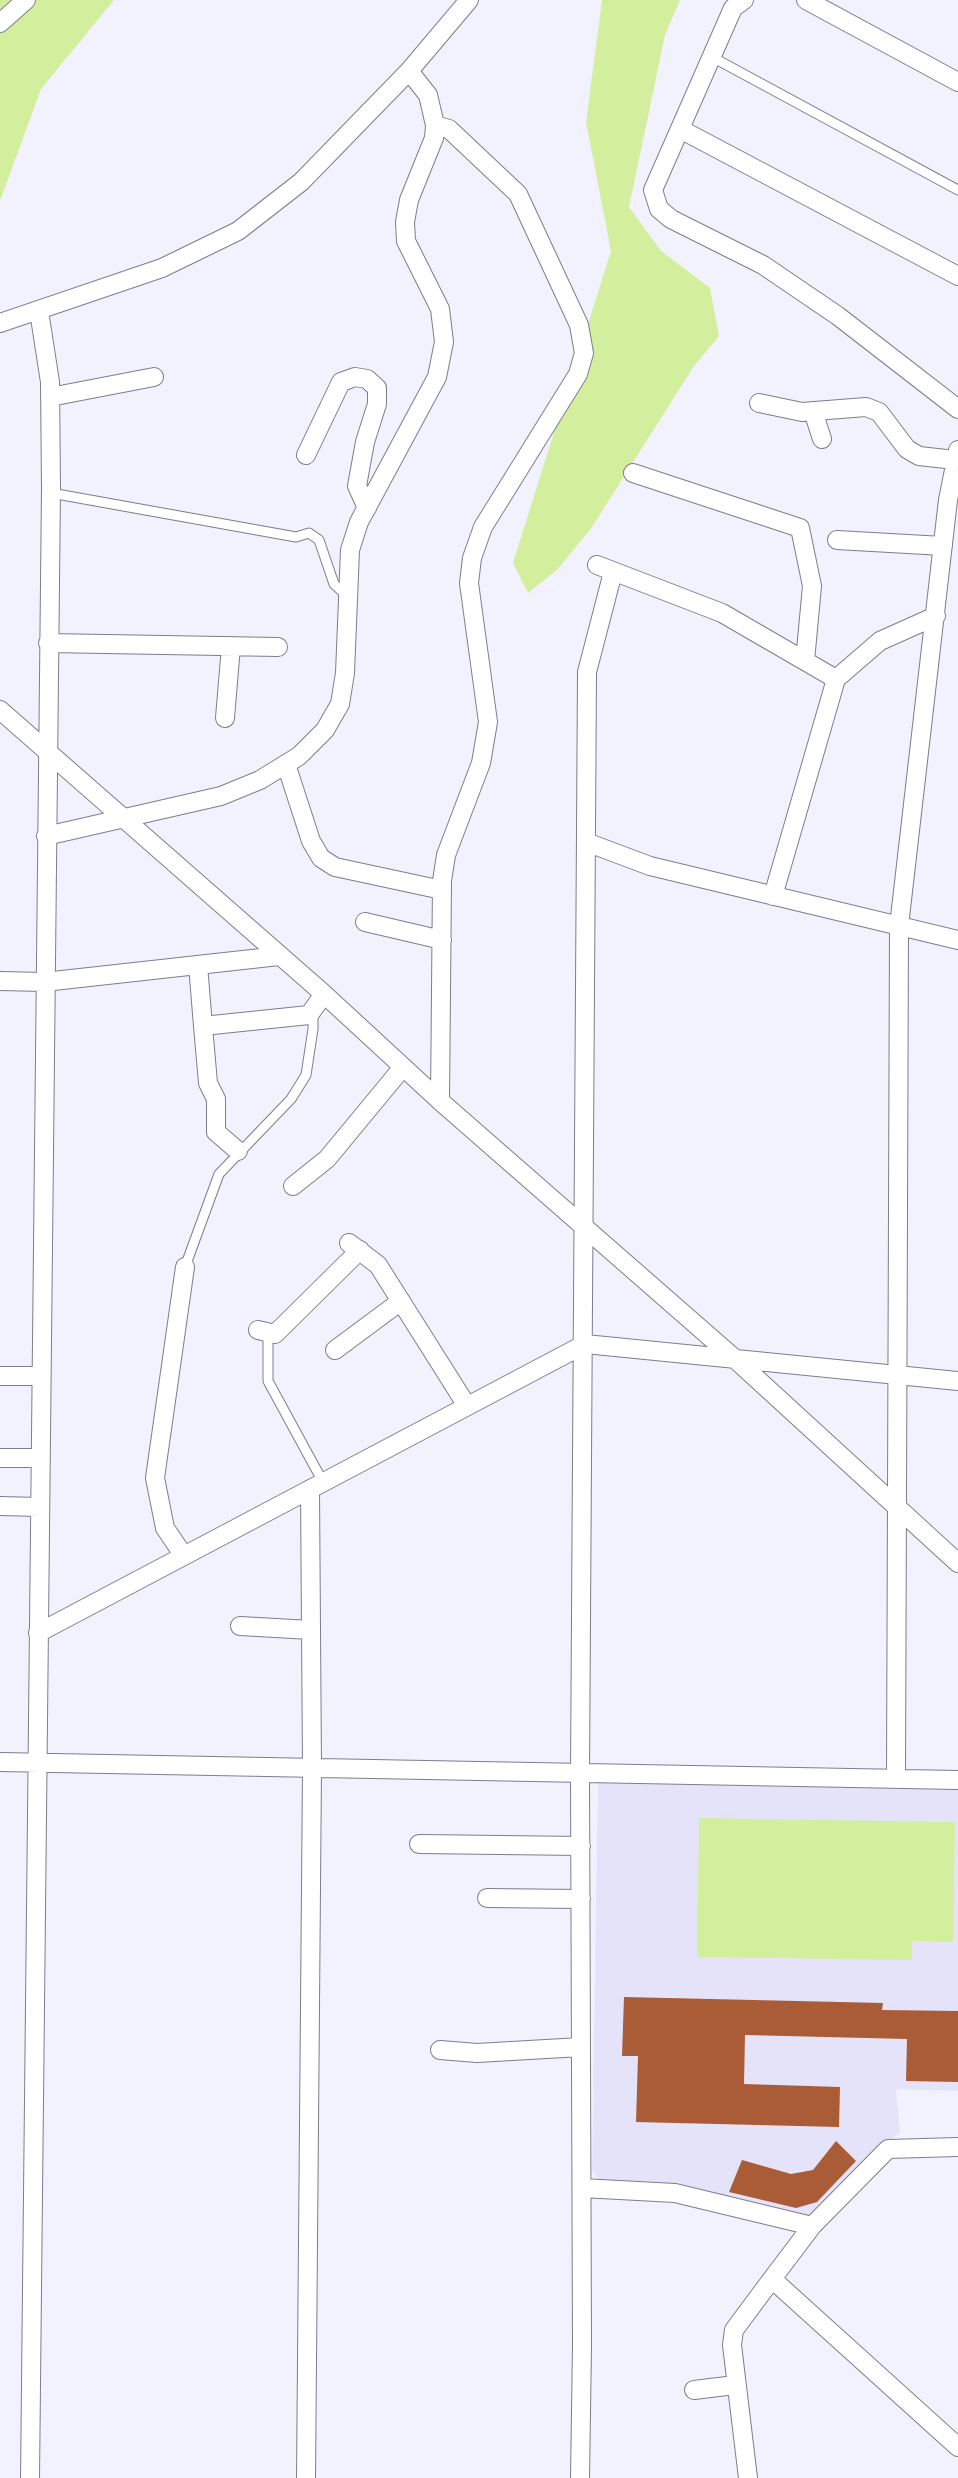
<!DOCTYPE html>
<style>
body{margin:0}
canvas{display:block;background:#f2f1fe}
</style>
<canvas width="958" height="2478"></canvas>
<script>
const ctx = document.querySelector('canvas').getContext('2d');
ctx.lineJoin = 'round';
function fillPath(path, color) {
  ctx.fillStyle = color;
  ctx.fill(path, 'evenodd');
}
function shape(rows) {
  const path = new Path2D();
  for (const r of rows) {
    path.moveTo(r[0], r[1]);
    for (let i = 2; i < r.length; i += 2) path.lineTo(r[i], r[i + 1]);
  }
  return path;
}
function trace(path, color, width, dash) {
  ctx.strokeStyle = color;
  ctx.lineWidth = width;
  ctx.lineCap = dash ? 'butt' : 'round';
  ctx.setLineDash(dash || []);
  ctx.stroke(path);
}
fillPath(shape([
 [598,1778,958,1786,958,2091,896,2089,900,2133,884,2144,817,2215,799,2219,600,2181,592,2171]
]), '#e5e3fa');
fillPath(shape([
 [0,0,114,0,41,89,0,201],
 [602,0,680,0,665,35,629,207,661,251,710,288,719,336,694,366,592,527,557,570,528,593,513,563,611,251,586,122],
 [699,1818,955,1822,953,1942,912,1941,912,1960,697,1957]
]), '#d3ef9e');
fillPath(shape([
 [624,1997,883,2003,882,2010,958,2011,958,2082,906,2081,907,2039,745,2035,744,2084,840,2087,839,2127,636,2122,638,2056,622,2056],
 [836,2141,856,2161,817,2202,796,2208,729,2192,742,2160,791,2174,813,2170]
]), '#a95c36');
const service = shape([
 [712,57,958,190],
 [51,493,296,537,309,533,319,540,334,584,348,597],
 [185,1267,219,1174,291,1099,306,1075,313,1029,313,1012],
 [268,1332,268,1381,323,1482]
]);
const minor = shape([
 [744,0,733,8,653,190,659,209,671,219,763,265,838,316,958,409],
 [806,0,958,82],
 [0,23,26,0],
 [435,125,449,129,518,194,579,325,584,353,578,374,483,527,472,558,469,583,488,722,481,763,446,855,442,881,440,1101],
 [680,129,958,276],
 [0,323,162,268,238,231,301,182,409,71,469,0],
 [50,397,154,377],
 [759,403,802,412,866,407,879,412,907,449,919,456,955,460],
 [813,411,822,439],
 [306,455,341,382,355,377,367,379,377,388,377,404,365,442,357,486,367,508],
 [633,473,800,528,812,586,805,661],
 [837,540,943,546],
 [597,565,722,613,836,679,773,896],
 [48,643,278,647],
 [836,679,880,641,936,616],
 [0,710,324,994,440,1101,734,1358,958,1563],
 [225,718,231,646],
 [286,764,311,841,321,858,335,867,442,890],
 [46,836,221,796,260,780,299,756,325,730,340,704,345,673,350,550,359,522,437,377,444,342,440,309,406,241,405,222,409,200,434,138,435,125,428,95,409,71],
 [586,842,650,866,958,940],
 [365,922,442,940],
 [198,965,203,1026,309,1015,324,994],
 [0,981,44,982,279,956],
 [203,1026,208,1083,216,1099,216,1132,238,1151],
 [293,1186,327,1159,403,1067],
 [349,1243,378,1265,467,1406],
 [258,1330,275,1334,360,1250],
 [335,1350,401,1301],
 [0,1376,40,1376],
 [0,1458,40,1458],
 [0,1506,39,1507],
 [184,1556,165,1528,155,1478,185,1267],
 [240,1626,311,1630],
 [38,1633,585,1344,958,1381],
 [0,1762,958,1780],
 [896,1779,899,926,948,500,958,450],
 [419,1844,581,1846],
 [487,1898,581,1899],
 [440,2050,477,2053,581,2047],
 [958,2147,888,2149,812,2226,772,2279,958,2447],
 [582,2188,675,2193,812,2226],
 [694,2390,735,2385],
 [30,2478,51,488,50,382,39,311],
 [306,2478,312,1769,310,1489],
 [580,2478,582,2346,580,1774,587,672,613,572],
 [748,2478,732,2345,734,2330,772,2279]
]);
trace(service, '#7f7d8c', 11);
trace(minor, '#7f7d8c', 20);
trace(service, '#fff', 9);
trace(minor, '#fff', 18);
</script>
